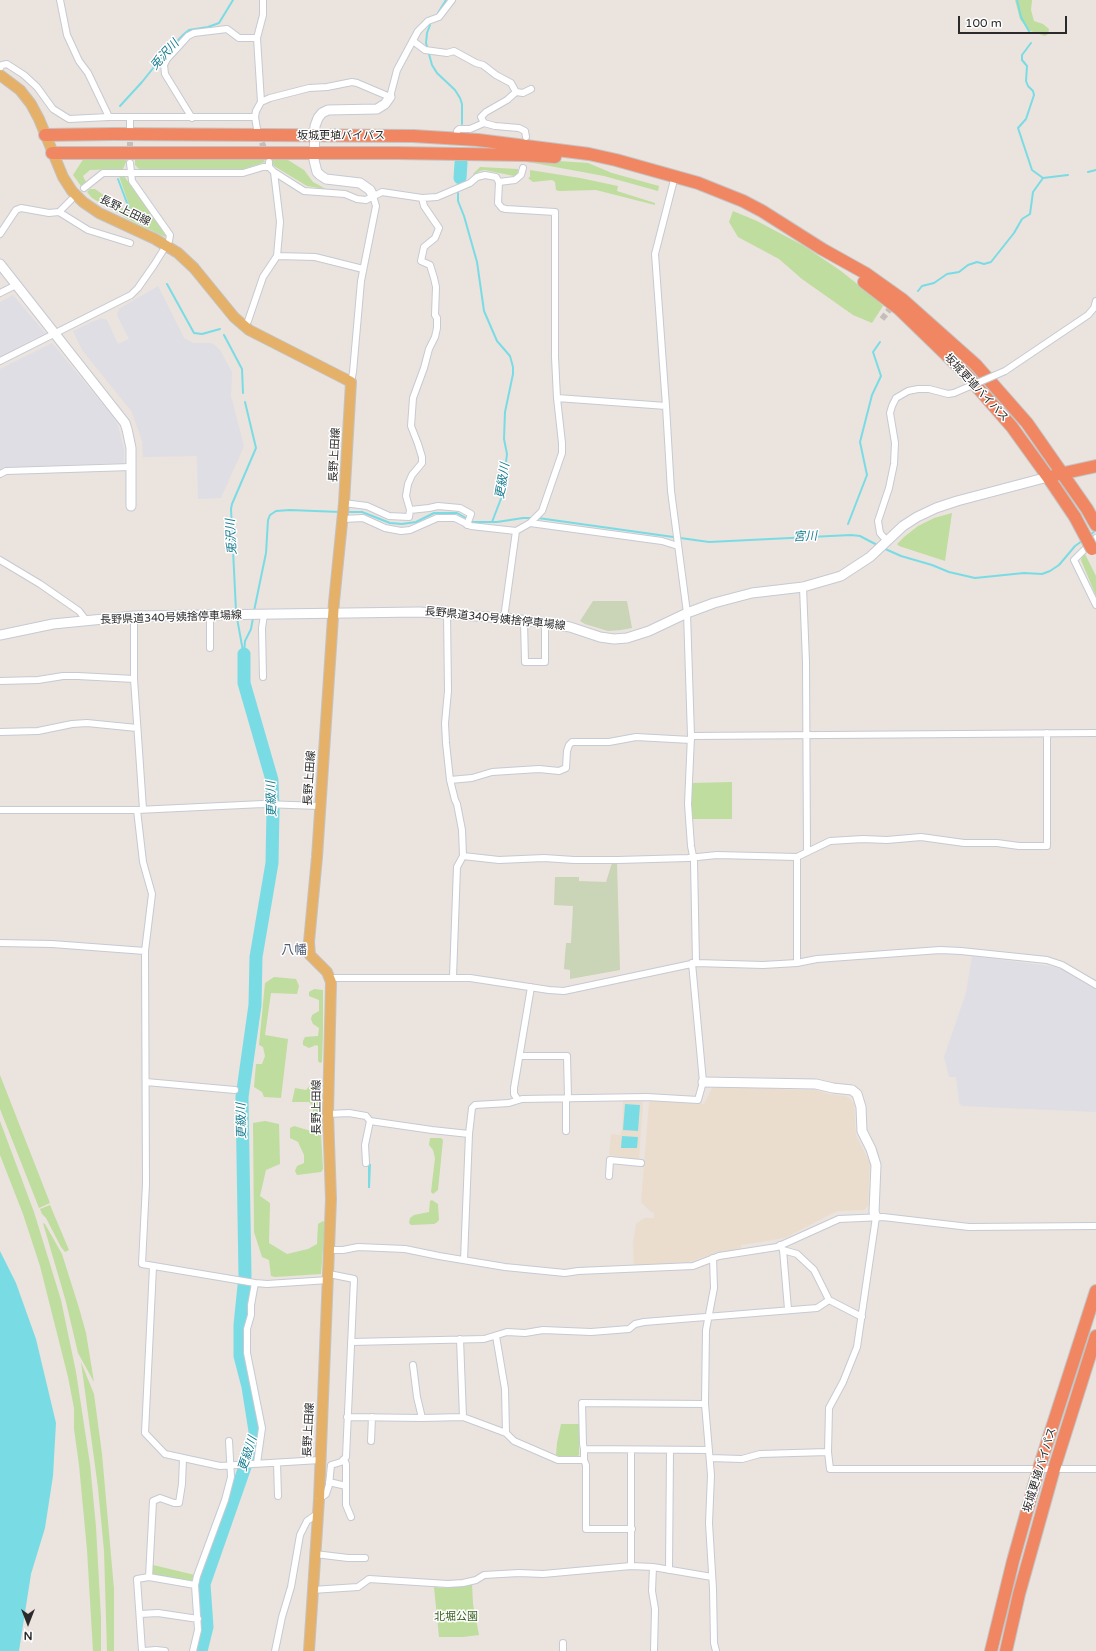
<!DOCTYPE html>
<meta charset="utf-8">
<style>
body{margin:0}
#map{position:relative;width:1096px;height:1651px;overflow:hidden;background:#ebe3de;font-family:"Varela Round",sans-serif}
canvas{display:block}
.north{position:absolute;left:8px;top:1603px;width:40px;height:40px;-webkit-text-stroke:3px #fff;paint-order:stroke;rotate:180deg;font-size:11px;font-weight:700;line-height:16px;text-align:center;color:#2a2a2a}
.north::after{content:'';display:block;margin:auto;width:14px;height:18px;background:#2a2a2a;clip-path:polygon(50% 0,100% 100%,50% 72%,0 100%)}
.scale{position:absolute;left:958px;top:16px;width:109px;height:18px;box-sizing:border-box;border:2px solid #2a2a2a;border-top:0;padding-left:5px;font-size:12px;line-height:14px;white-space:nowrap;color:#2a2a2a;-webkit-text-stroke:3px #fff;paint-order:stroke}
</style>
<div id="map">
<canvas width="1096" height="1651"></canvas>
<div class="north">N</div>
<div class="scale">100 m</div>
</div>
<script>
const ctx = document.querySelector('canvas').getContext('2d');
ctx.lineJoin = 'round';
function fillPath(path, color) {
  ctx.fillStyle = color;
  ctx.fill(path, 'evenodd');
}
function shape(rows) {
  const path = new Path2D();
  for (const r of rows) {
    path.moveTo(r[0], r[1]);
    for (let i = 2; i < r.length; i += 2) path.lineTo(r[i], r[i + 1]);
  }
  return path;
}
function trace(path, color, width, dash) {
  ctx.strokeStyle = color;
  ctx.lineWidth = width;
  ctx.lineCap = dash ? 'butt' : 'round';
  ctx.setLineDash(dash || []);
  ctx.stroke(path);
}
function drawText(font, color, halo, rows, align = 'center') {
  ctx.font = font + ' "Varela Round","Noto Sans JP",sans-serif';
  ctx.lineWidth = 3;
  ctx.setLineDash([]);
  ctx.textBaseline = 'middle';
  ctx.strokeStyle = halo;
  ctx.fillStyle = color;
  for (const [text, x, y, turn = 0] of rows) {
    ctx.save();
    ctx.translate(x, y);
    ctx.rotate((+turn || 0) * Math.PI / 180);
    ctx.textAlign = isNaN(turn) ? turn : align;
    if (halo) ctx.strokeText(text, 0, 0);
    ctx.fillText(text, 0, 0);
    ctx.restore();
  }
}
fillPath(shape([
 [158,286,184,338,193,343,212,343,220,350,232,372,231,396,244,446,221,498,198,499,197,456,143,457,142,441,132,412,82,350,73,331,101,318,107,320,118,344,129,339,117,315,119,309],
 [13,295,45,333,0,356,0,302],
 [52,343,114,418,118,426,124,449,124,463,4,467,0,469,0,369],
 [972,956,1050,966,1061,969,1096,990,1096,1112,962,1106,959,1103,956,1077,949,1077,944,1057,966,993]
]), '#dedee4');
fillPath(shape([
 [713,1086,775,1087,775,1089,816,1090,829,1094,846,1096,850,1099,854,1104,856,1135,870,1163,868,1206,864,1210,838,1211,831,1214,785,1238,741,1245,741,1249,715,1253,690,1262,634,1266,633,1244,636,1224,644,1218,654,1218,654,1212,651,1212,641,1202,649,1102,652,1100,704,1104],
 [623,1100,643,1100,639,1160,609,1155,611,1134,620,1135,622,1129]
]), '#ebddce');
fillPath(shape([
 [1015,0,1032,0,1031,10,1034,21,1043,24,1049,29,1048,34,1045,36,1028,30,1020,19],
 [84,158,126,159,126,162,123,169,90,170,83,176,86,182,81,186,73,175],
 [135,159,264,160,265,162,244,169,139,169,135,165],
 [529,159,588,163,612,173,659,186,658,191,604,176,528,162],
 [271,160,288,160,304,170,313,182,326,189,307,186,274,166],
 [480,167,518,169,518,171,517,174,514,176,485,170,480,171,474,175,473,174],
 [530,170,580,178,618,186,617,191,655,203,655,205,596,190,559,191,556,190,555,182,552,180,533,182,528,178,530,177],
 [119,176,124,176,152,215,166,236,165,237,128,219,92,198,87,192,90,189,95,189,128,212,131,211],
 [733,211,757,221,804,246,841,271,876,299,883,306,872,323,853,315,802,279,779,259,738,237,729,222],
 [952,513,945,561,899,546,897,544,904,537,918,526,934,518],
 [1084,552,1096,576,1096,596,1081,560],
 [732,782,732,819,692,819,692,783],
 [274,977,296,979,299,986,297,994,271,993,265,1035,288,1039,281,1098,264,1097,262,1092,254,1087,256,1064,262,1064,265,1056,263,1047,259,1045,265,983],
 [314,989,323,990,323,1031,322,1062,320,1063,318,1061,318,1046,316,1045,309,1048,303,1045,303,1041,305,1037,318,1036,319,1028,313,1024,311,1019,312,1015,319,1011,319,1000,309,996,309,992],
 [0,1075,50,1203,39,1208,0,1109],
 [313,1082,320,1085,320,1117,317,1118,313,1115,313,1106,309,1102,292,1102,295,1088,306,1090],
 [0,1121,34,1212,61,1300,76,1372,90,1464,96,1527,101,1618,101,1651,93,1651,87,1550,79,1465,74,1429,74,1408,68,1377,40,1266,23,1214,0,1155],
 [265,1121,279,1124,280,1164,266,1170,260,1196,270,1203,269,1243,287,1254,308,1249,317,1244,318,1224,323,1221,325,1223,321,1274,275,1277,271,1276,269,1260,262,1257,254,1232,253,1123],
 [294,1126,321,1134,323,1169,321,1172,297,1175,295,1171,297,1166,304,1163,304,1155,298,1142,290,1138,290,1128],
 [430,1138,441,1138,443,1140,438,1190,433,1194,431,1192,435,1158,433,1150,429,1145],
 [432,1200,438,1204,439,1220,436,1223,434,1224,411,1225,409,1223,410,1218,414,1215,429,1212,430,1201],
 [50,1205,69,1250,65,1252,61,1247,46,1218,42,1214,40,1209],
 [43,1223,45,1224,62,1254,79,1308,86,1333,94,1382,78,1353,66,1302],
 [81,1362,94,1394,102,1454,114,1589,114,1651,107,1651,104,1551,98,1488],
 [561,1424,579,1424,579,1455,577,1457,563,1458,556,1455,557,1443],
 [153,1565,195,1575,191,1581,153,1575],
 [472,1584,473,1604,479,1635,463,1637,439,1637,434,1587,447,1588]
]), '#bfdd9e');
fillPath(shape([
 [593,601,627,601,632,628,621,630,608,631,585,624,580,621],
 [612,863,617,863,620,970,570,979,570,970,564,969,566,943,571,943,573,906,554,905,555,877,579,877,579,881,606,882]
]), '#cad4b6');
fillPath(shape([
 [625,1104,640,1105,638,1131,623,1130],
 [622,1136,638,1137,637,1148,621,1148],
 [368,1164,371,1164,370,1188,368,1188],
 [0,1251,16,1283,36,1339,56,1423,53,1476,45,1528,31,1574,19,1651,0,1651]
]), '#79dce5');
trace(shape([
 [1017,0,1021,17,1030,33],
 [438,13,446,0],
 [430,25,427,33,426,43,432,65,437,73,455,90,460,98,462,104,462,124],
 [1031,43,1022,55,1022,60,1027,66,1026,81,1028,86,1033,91,1034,95,1026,119,1018,128,1032,170,1043,178],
 [120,106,142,82,162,57,184,34,189,30,208,27,219,23,233,0],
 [1088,172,1096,170],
 [1043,178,1068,175],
 [118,179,130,211],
 [458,193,458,201,464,216,477,262,484,311,497,341,510,356,513,367,513,374,505,412,504,439,507,454,502,496,492,522],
 [167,284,194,333,202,334,220,329],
 [918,291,922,286,934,283,947,274,959,272,968,265,977,262,984,264,991,262,1014,233,1022,219,1030,214,1033,192,1043,178],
 [224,335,242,369,243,393],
 [347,512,362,512,390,523,402,524,416,522,434,513,457,513,473,522,497,522,523,518,533,518],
 [538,518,709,542,851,535,860,536,879,546],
 [848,524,867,475,860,442,872,395,881,376,873,352,880,342],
 [1089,536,1096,530],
 [883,548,901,556,932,565,949,572,975,578,1024,573,1042,574,1050,571,1059,565,1075,546,1082,541],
 [236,611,231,509,232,504,256,448,245,402],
 [254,611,266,553,268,520,270,515,276,511,290,510,340,512],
 [237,618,243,651],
 [244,654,245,641,251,629,253,618]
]), '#79dce5', 2);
trace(shape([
 [460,178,461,163],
 [201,1651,207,1627,204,1584,254,1441,255,1431,248,1387,240,1356,240,1325,245,1276,242,1097,255,1005,256,957,272,863,273,809,272,780,244,683,244,654]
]), '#79dce5', 13);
trace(shape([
 [130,133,130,163],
 [259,134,266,154],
 [882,319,904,291]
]), '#c4beba', 6, [6, 3]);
const street = shape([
 [60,0,67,35,79,61,88,73,109,117],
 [413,41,425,50,447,53,454,51,476,63,483,65,496,75,511,83,516,92],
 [0,68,2,65,7,64,24,75,37,87,53,109,69,119,109,117,255,117,256,111,261,102,270,98,309,88,327,87,352,82,357,83,390,97,397,70,418,31,428,21,439,17,452,0],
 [261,102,257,38,263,15,263,0],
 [255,117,257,129],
 [192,118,165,74,164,65,167,59,188,36,194,33,227,29,239,38,257,38],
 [484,123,481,117,486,112,507,100,516,92,523,93,531,89],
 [130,128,130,117],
 [457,139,457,131,459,129,470,129,484,123,495,126,519,128,525,131,526,137],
 [274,172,304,191,345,194,357,199,366,200,382,192,422,198,437,197,470,183,477,177,485,175,496,177,499,182,498,203,502,208,506,209,555,212,555,357,557,398],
 [499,182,515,180,521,175,523,168],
 [84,188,103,173,243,173,263,167,269,167],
 [59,212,88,230,130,243],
 [0,234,16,210,21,208,49,213,59,212,71,200],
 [277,256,315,257,363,269],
 [0,293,16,285],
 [244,326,248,321,263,277,277,256,280,222,274,172,269,167,269,162],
 [0,361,131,295,138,288,154,265,169,241,170,235,132,181,130,163],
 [1005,371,1088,315,1094,308,1096,301],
 [351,382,353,372,361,281,376,206,373,196],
 [666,406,671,491,687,613,691,736,688,804,691,846,694,861,696,963],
 [0,474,6,471,131,467],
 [344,503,367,506,389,516,409,517,410,510,406,496,408,484,412,475,422,463,422,457,418,444,411,426,413,398,424,368,429,349,435,337,437,328,437,318,435,315,436,287,434,278,430,265,421,261,424,247,435,238,439,228,424,206,422,198],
 [410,510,429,508,438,506,460,508,471,514,467,525],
 [343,519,363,518,385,528,401,531,410,530,437,518,455,518,471,526,516,531],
 [530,523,662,541,678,546],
 [1096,538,1074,560,1096,605],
 [887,541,880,533,878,521,889,488,894,464,895,443,890,413,892,406,896,398,908,391,918,389,929,389,948,394,954,393],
 [0,560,40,584,79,611,86,620],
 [803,587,806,662,807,851],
 [447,613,448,691,445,723,446,743,450,780,455,800,457,804,462,830,463,856,457,867,453,977],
 [134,616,134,679,143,809],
 [210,616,210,648],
 [504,618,516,531,530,523,542,511,562,453,562,443,557,398,666,406,655,254,675,176],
 [524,621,525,662,545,662,545,623],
 [263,677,262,628,264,615],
 [0,681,38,680,63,676,78,676,134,679],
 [0,732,38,731,72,724,87,723,137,728],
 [691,736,1096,733],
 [450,780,472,778,492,772,539,769,559,771,566,768,567,751,569,745,572,742,609,742,636,737,691,740],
 [0,810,137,810,263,804,320,806],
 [137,810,143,862,152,894,145,951,146,1184,142,1264,255,1283,267,1284,329,1280],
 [463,856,499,860,544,858,574,860,618,860,688,858,717,855,797,857,830,841,863,839,887,840,921,837,964,843,997,843,1019,846,1047,846,1047,733],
 [797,857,797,963],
 [0,943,52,944,145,951],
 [330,978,470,978,549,990,564,991,696,963,763,965,797,963,817,959,940,950,961,951,1047,960,1062,965,1096,985],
 [520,1056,567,1056,568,1098],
 [146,1082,235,1090],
 [518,1100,514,1094,514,1088,531,987],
 [328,1114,349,1113,366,1116,370,1121,432,1130,469,1134,472,1108,475,1105,509,1103,522,1099,647,1097,698,1100,703,1082,692,963],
 [566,1131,566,1098],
 [366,1163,365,1145,370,1121],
 [609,1176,610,1160,641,1163],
 [876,1217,857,1347,843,1382,829,1408,828,1452,830,1469,1096,1469],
 [780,1245,783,1250,797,1254,814,1270,829,1300,862,1317],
 [330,1250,343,1250,358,1247,405,1249,439,1256,505,1267,565,1273,578,1271,693,1266,719,1256,777,1247,839,1219,883,1217,969,1227,1096,1226],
 [783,1250,788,1309],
 [713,1258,714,1288,706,1330,705,1404,711,1475,709,1523,713,1589,714,1643,716,1651],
 [464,1260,469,1134],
 [153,1267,145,1433,165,1454,220,1466,320,1460],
 [255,1283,251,1305,251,1315,247,1329,247,1353,262,1428,257,1463],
 [496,1336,505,1389,506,1433],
 [460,1339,463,1417],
 [351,1342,484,1339,507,1332,525,1333,543,1330,591,1332,629,1329,635,1324,644,1322,817,1308,829,1300],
 [413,1365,417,1397,422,1418],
 [347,1417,422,1418,463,1417,506,1433,514,1441,558,1460,584,1460,584,1449,709,1450],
 [371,1441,372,1417],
 [584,1449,583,1444,582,1403,705,1404],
 [710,1458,742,1459,760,1454,828,1452],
 [344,1459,346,1464,346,1505,351,1517],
 [584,1460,586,1465,586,1529,632,1529],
 [277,1463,278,1496],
 [329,1482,346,1486],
 [319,1499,326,1494,329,1485,331,1465,341,1462,346,1457,354,1279,329,1274],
 [315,1554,348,1558,365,1558],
 [631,1566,631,1450],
 [653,1567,652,1591,655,1609,654,1651],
 [669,1570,670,1450],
 [149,1577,153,1501,160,1498,174,1503,179,1503,182,1484,183,1458],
 [312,1590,358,1587,369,1579,448,1584,463,1583,476,1580,484,1575,519,1573,543,1574,631,1566,653,1567,712,1577],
 [140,1614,158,1613,198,1619],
 [563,1643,563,1651],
 [142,1651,137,1579,149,1577,195,1585],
 [144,1651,156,1650,165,1651],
 [193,1651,198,1630,195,1585,197,1576,225,1500,231,1477,229,1441],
 [275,1651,282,1617,291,1587,300,1535,307,1521,317,1514]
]);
const secondary = shape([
 [373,196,370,190,360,183,326,179,320,175,317,172,314,160,315,126,318,118,322,113,328,110,377,109,385,104,390,97],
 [0,264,125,423,127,429,131,448,131,506],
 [0,635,53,624,134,616,419,612,504,618,545,623,570,627,600,637,614,639,627,638,649,631,687,613,714,603,752,593,803,587,841,576,870,557,903,526,917,517,936,508,957,501,1048,477],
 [703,1082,816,1084,833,1088,852,1090,857,1094,861,1107,862,1131,871,1149,876,1165,874,1212,876,1217]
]);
const primary = shape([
 [0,75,20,90,31,104,39,119,63,177,72,191,83,202,99,213,155,239,178,253,194,268,234,317,249,330,351,382,344,503,334,602,317,857,309,942,310,955,327,972,331,982,328,1114,331,1199,319,1499,309,1651]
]);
const highway = shape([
 [45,135,114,134,413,136,478,140,589,154,616,160,698,183,743,201,762,211,822,249,865,273,903,300,976,365,1027,423,1087,509,1096,525],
 [52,153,396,153,525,155,555,157],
 [864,282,899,309,964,372,1012,427,1048,477,1075,517],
 [1055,475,1096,466],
 [991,1651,1013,1561,1039,1468,1096,1291],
 [1006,1651,1019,1594,1054,1469,1096,1336]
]);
trace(street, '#c5cad3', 8);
trace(secondary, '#c5cad3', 11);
trace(primary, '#c3c3c3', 12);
trace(highway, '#c3c3c3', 14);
trace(street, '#fff', 6);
trace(secondary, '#fff', 9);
trace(primary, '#e5b168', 10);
trace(highway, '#f18662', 12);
const streetBridge = shape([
 [954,393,1005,371]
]);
const highwayBridge = shape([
 [1075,517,1092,549]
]);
trace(streetBridge, '#c5cad3', 8, []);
trace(highwayBridge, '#c3c3c3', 14, []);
trace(streetBridge, '#fff', 6);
trace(highwayBridge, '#f18662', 12);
drawText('11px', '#2a2a2a', '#fff', [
 ["坂城更埴バイパス",341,136],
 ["長野上田線",125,211,26],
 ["坂城更埴バイパス",976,388,47],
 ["長野上田線",335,455,-87],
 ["長野県道340号姨捨停車場線",171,618,-2],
 ["長野県道340号姨捨停車場線",495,619,6],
 ["長野上田線",310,778,-86],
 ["長野上田線",317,1107,-90],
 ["長野上田線",309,1430,-87],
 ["坂城更埴バイパス",1040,1470,-73]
]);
drawText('11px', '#3a6220', '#fff', [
 ["北堀公園",456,1617]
]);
drawText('italic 12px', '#187d91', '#fff', [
 ["兎沢川",165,55,-48],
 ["更級川",503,481,-81],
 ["兎沢川",232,537,-93],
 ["宮川",805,537,-3],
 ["更級川",272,799,-92],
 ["更級川",242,1121,-91],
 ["更級川",248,1454,-72]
]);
drawText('13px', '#4e5d77', '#fff', [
 ["八幡",294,951]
]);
</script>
